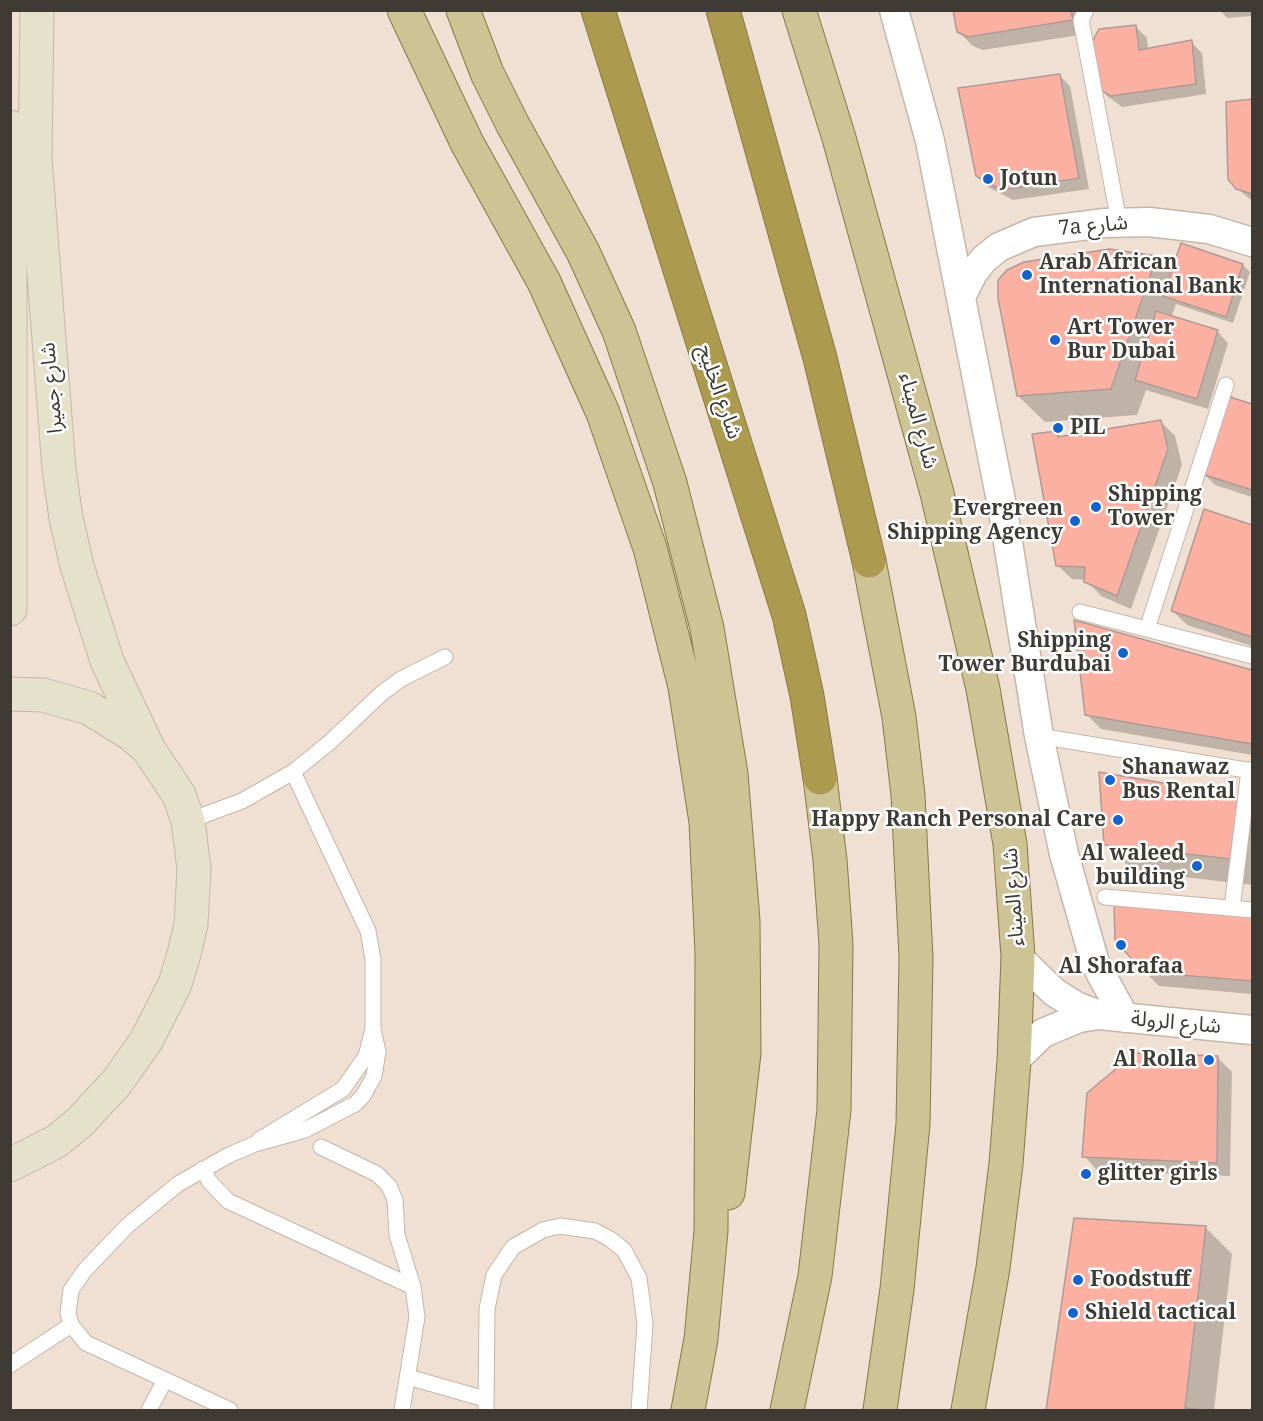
<!DOCTYPE html>
<meta charset="utf-8">
<style>
body{margin:0}
#map{position:relative;width:1263px;height:1421px;overflow:hidden;background:#efe0d3;font-family:"Noto Serif",serif}
canvas{display:block}
.frame{position:absolute;inset:0;border:12px solid #3f3a34;pointer-events:none}
</style>
<div id="map">
<canvas width="1263" height="1421"></canvas>
<div class="frame"></div>
</div>
<script>
const ctx = document.querySelector('canvas').getContext('2d');
ctx.lineJoin = 'round';
function fillPath(path, color) {
  ctx.fillStyle = color;
  ctx.fill(path, 'evenodd');
}
function shape(rows) {
  const path = new Path2D();
  for (const r of rows) {
    path.moveTo(r[0], r[1]);
    for (let i = 2; i < r.length; i += 2) path.lineTo(r[i], r[i + 1]);
  }
  return path;
}
function trace(path, color, width, dash) {
  ctx.strokeStyle = color;
  ctx.lineWidth = width;
  ctx.lineCap = dash ? 'butt' : 'round';
  ctx.setLineDash(dash || []);
  ctx.stroke(path);
}
function drawText(font, color, halo, rows, align = 'center') {
  ctx.font = font + ' "Noto Serif","Noto Sans Arabic",serif';
  ctx.lineWidth = 5;
  ctx.setLineDash([]);
  ctx.textBaseline = 'middle';
  ctx.strokeStyle = halo;
  ctx.fillStyle = color;
  for (const [text, x, y, turn = 0] of rows) {
    ctx.save();
    ctx.translate(x, y);
    ctx.rotate((+turn || 0) * Math.PI / 180);
    ctx.textAlign = isNaN(turn) ? turn : align;
    if (halo) ctx.strokeText(text, 0, 0);
    ctx.fillText(text, 0, 0);
    ctx.restore();
  }
}
fillPath(shape([
 [954,10,1083,10,1086,34,983,50,973,46,958,31],
 [1252,10,1252,16,1227,18,1220,10],
 [1136,27,1147,38,1148,49,1191,42,1202,53,1206,94,1122,107,1107,96,1096,84],
 [1059,75,1070,86,1089,189,1013,200,988,187,977,175],
 [1252,100,1252,201,1237,188,1227,104],
 [1156,258,1172,274,1243,265,1250,272,1233,323,1176,304,1171,318,1218,332,1228,343,1208,409,1146,390,1137,415,1045,422,1018,396],
 [1228,398,1252,405,1252,497,1215,485,1204,474],
 [1160,421,1175,436,1182,465,1131,609,1101,596,1086,580,1072,579,1057,565,1057,432,1062,438],
 [1205,511,1252,526,1252,646,1187,625,1173,611],
 [1076,622,1252,672,1252,755,1101,729,1086,714],
 [1238,797,1252,812,1252,885,1133,871,1106,844],
 [1252,917,1252,994,1159,986,1144,971],
 [1217,1057,1232,1072,1230,1176,1098,1171,1084,1156],
 [1076,1219,1205,1227,1232,1254,1214,1410,1047,1410]
]), '#0003');
const building = shape([
 [953,10,1071,10,1073,20,968,37,957,32,953,10],
 [1136,25,1139,50,1192,40,1196,84,1110,96,1094,85,1089,48,1099,29,1136,25],
 [1060,74,1079,178,1001,190,976,176,958,88,1060,74],
 [1252,99,1252,194,1236,189,1228,179,1226,102,1252,99],
 [1181,243,1243,264,1226,317,1163,296,1181,243],
 [1110,249,1157,256,1111,389,1017,396,998,298,998,280,1007,270,1024,262,1110,249],
 [1156,311,1218,330,1197,399,1135,380,1156,311],
 [1227,396,1252,404,1252,490,1202,474,1227,396],
 [1161,420,1168,449,1117,596,1084,582,1085,567,1056,566,1032,434,1058,431,1058,437,1161,420],
 [1204,509,1252,525,1252,637,1171,611,1204,509],
 [1074,620,1252,670,1252,744,1085,715,1074,620],
 [1099,772,1239,796,1231,859,1104,845,1099,772],
 [1114,903,1252,915,1252,981,1143,972,1115,940,1114,903],
 [1135,1053,1218,1056,1217,1163,1082,1157,1087,1093,1135,1053],
 [1074,1218,1206,1226,1185,1408,1202,1410,1046,1410,1074,1218]
]);
fillPath(building, '#fcb0a1');
trace(building, '#ae9a96', 1.5);
const lane = shape([
 [1086,10,1081,20,1119,222],
 [1080,612,1252,656],
 [1147,629,1226,385],
 [1039,736,1252,771],
 [188,821,242,801,293,772,330,742,382,693,401,679,445,657],
 [1105,897,1252,910],
 [1232,908,1249,770],
 [259,1140,343,1089,366,1056,373,1029,373,959,368,931,293,772],
 [321,1147,377,1174,389,1186,395,1200,397,1235,413,1287,417,1317,402,1410],
 [203,1169,209,1181,228,1201,413,1287],
 [10,1365,71,1325],
 [408,1377,485,1399],
 [149,1410,165,1380],
 [230,1410,86,1343,71,1325,68,1313,71,1290,85,1270,127,1226,178,1184,229,1155,255,1144,305,1130,355,1104,363,1096,374,1076,378,1052,373,1029],
 [486,1410,487,1309,494,1275,513,1247,543,1230,560,1226,595,1231,610,1239,624,1250,639,1278,645,1324,639,1410]
]);
const street = shape([
 [894,10,930,141,1003,511,1039,736,1064,854,1095,963,1125,1018],
 [961,297,973,273,984,259,999,247,1034,232,1105,223,1149,222,1209,229,1252,242],
 [1018,957,1054,992,1076,1006,1099,1015],
 [1014,1061,1043,1033,1079,1018,1099,1015,1252,1030]
]);
const secondary = shape([
 [37,10,35,158,59,469,66,518,77,566,107,661,149,750],
 [10,127,10,609],
 [10,694,43,695,89,708,131,734,149,750,179,795,188,821,194,869,191,924,184,954,175,984,146,1041,117,1082,80,1122,57,1141,10,1165]
]);
const primary = shape([
 [404,10,467,143,544,282,603,413,650,548,685,687,706,822,712,953,711,1231,701,1339,688,1410],
 [463,10,487,73,513,125,583,252,619,331,670,483,707,628,731,774,743,921,744,1053,728,1193],
 [799,10,839,138,937,493,983,689,1010,844,1018,957,1014,1061,1006,1164,993,1268,968,1410],
 [869,561,899,717,908,795,916,958,913,1124,897,1289,880,1410],
 [787,1410,815,1276,834,1110,836,944,830,860,820,778]
]);
const highway = shape([
 [598,10,789,615,807,696,820,778],
 [723,10,820,358,869,561]
]);
trace(lane, '#c4b6a9', 17);
trace(street, '#c4b6a9', 31);
trace(secondary, '#c4b6a9', 35);
trace(primary, '#867946', 35);
trace(highway, '#867946', 35);
trace(lane, '#fff', 15);
trace(street, '#fff', 28);
trace(secondary, '#e6e1ca', 33);
trace(primary, '#cdc395', 33);
trace(highway, '#ac9b4f', 33);
for (const [x, y, r, color] of [
 [988,179,6,"#1663ce"],
 [1027,275,6,"#1663ce"],
 [1055,340,6,"#1663ce"],
 [1058,428,6,"#1663ce"],
 [1096,507,6,"#1663ce"],
 [1075,521,6,"#1663ce"],
 [1123,653,6,"#1663ce"],
 [1110,780,6,"#1663ce"],
 [1118,820,6,"#1663ce"],
 [1197,866,6,"#1663ce"],
 [1121,945,6,"#1663ce"],
 [1209,1060,6,"#1663ce"],
 [1086,1174,6,"#1663ce"],
 [1078,1280,6,"#1663ce"],
 [1073,1313,6,"#1663ce"]
]) {
  const dot = new Path2D();
  dot.arc(x, y, r, 0, 2 * Math.PI);
  ctx.fillStyle = color;
  ctx.fill(dot);
  trace(dot, '#fff', 2);
}
drawText('bold 21px', '#3f3a34', '#fff', [
 ["Jotun",1000,179],
 ["Arab African",1039,263],
 ["International Bank",1039,287],
 ["Art Tower",1067,328],
 ["Bur Dubai",1067,352],
 ["PIL",1070,428],
 ["Shipping",1108,495],
 ["Tower",1108,519],
 ["Evergreen",1063,509,"right"],
 ["Shipping Agency",1063,533,"right"],
 ["Shipping",1111,641,"right"],
 ["Tower Burdubai",1111,665,"right"],
 ["Shanawaz",1122,768],
 ["Bus Rental",1122,792],
 ["Happy Ranch Personal Care",1106,820,"right"],
 ["Al waleed",1185,854,"right"],
 ["building",1185,878,"right"],
 ["Al Shorafaa",1121,967,"center"],
 ["Al Rolla",1197,1060,"right"],
 ["glitter girls",1098,1174],
 ["Foodstuff",1090,1280],
 ["Shield tactical",1085,1313]
], 'left');
drawText('21px', '#3f3a34', '#fff', [
 ["7a شارع",1093,226,-5],
 ["شارع جميرا",52,388,-95],
 ["شارع الخليج",719,392,71],
 ["شارع الميناء",918,421,75],
 ["شارع الميناء",1014,897,-94],
 ["شارع الرولة",1176,1023,5]
]);
</script>
